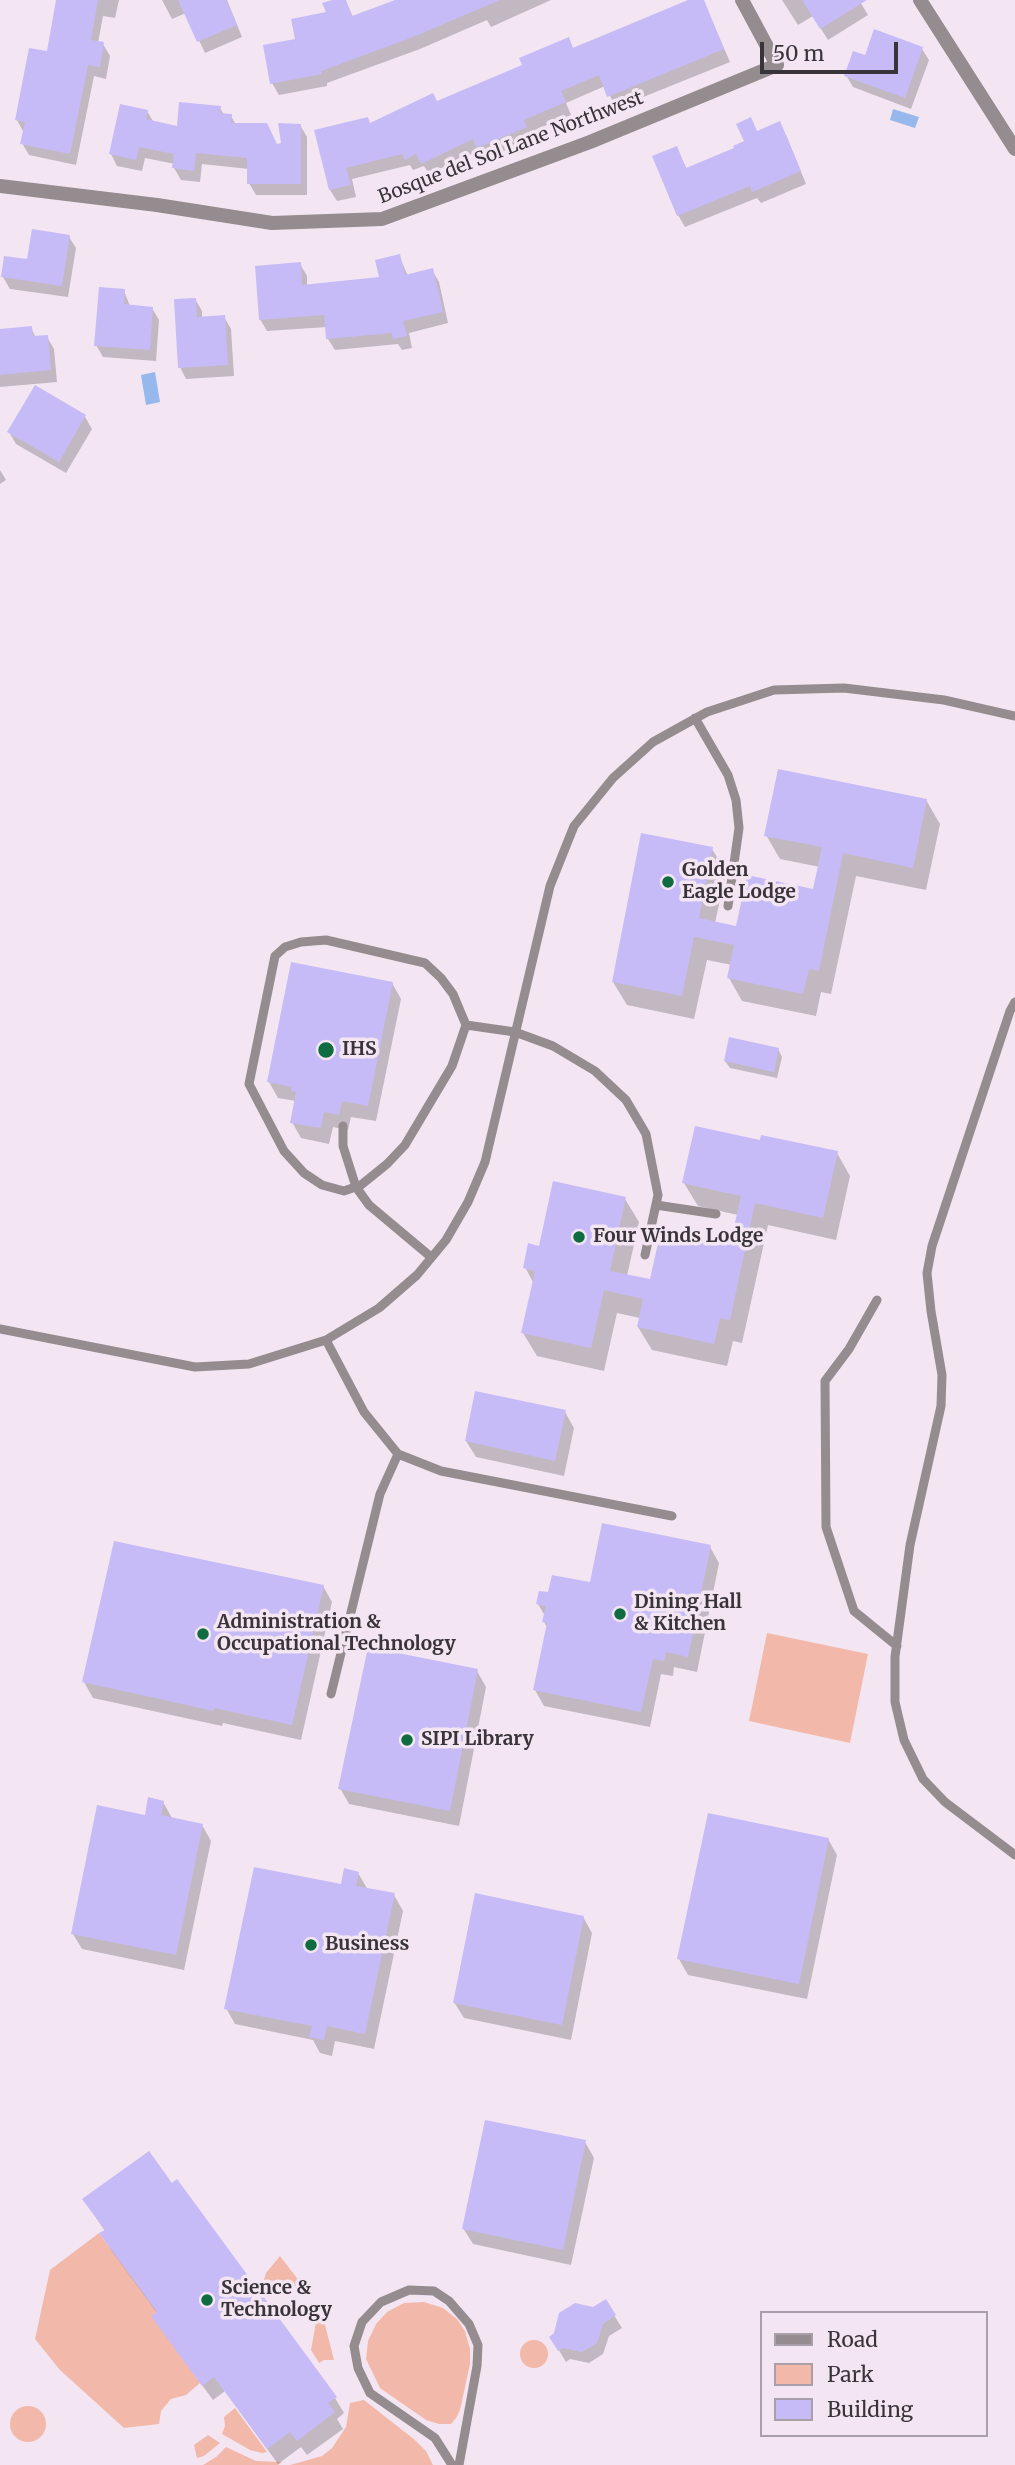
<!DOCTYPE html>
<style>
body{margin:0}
#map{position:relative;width:1015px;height:2465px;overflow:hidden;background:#f3e6f2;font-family:Merriweather,serif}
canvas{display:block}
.legend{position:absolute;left:760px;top:2311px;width:228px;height:126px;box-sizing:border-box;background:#f3e6f2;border:2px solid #a99fa8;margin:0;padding:9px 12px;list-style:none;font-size:21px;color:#393439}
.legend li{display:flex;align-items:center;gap:14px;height:35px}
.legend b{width:35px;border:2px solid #a99fa8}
.scale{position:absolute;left:760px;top:42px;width:138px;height:32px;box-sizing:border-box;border:4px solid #393439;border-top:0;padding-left:9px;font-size:21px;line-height:24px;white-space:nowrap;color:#393439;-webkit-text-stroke:5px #f3e6f2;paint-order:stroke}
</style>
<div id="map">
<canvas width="1015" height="2465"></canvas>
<ul class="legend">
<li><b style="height:9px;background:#948c8e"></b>Road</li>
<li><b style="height:19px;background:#f2b9aa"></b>Park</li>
<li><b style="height:19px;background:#c6bbf6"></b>Building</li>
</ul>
<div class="scale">50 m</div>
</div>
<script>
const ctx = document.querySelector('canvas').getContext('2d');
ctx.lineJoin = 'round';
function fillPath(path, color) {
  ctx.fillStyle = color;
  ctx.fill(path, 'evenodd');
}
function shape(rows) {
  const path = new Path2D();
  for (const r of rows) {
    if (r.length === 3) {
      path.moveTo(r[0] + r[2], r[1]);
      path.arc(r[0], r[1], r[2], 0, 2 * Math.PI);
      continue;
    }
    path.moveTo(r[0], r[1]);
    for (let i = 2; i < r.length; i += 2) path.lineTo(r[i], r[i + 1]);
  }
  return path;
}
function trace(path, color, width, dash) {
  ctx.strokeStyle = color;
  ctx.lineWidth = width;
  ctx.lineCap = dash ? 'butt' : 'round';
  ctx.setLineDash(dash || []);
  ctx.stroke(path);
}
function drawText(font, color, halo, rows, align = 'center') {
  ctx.font = font + ' Merriweather,serif';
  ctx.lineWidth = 7;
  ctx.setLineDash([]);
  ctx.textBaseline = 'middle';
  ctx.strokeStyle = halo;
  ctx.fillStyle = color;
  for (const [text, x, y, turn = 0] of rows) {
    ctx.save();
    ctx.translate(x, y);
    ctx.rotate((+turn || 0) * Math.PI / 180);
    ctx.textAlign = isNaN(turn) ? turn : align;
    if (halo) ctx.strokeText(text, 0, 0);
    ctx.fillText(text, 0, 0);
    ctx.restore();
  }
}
fillPath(shape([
 [767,1633,868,1654,850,1743,749,1721],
 [99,2233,157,2312,152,2316,200,2383,186,2395,171,2399,161,2411,159,2424,124,2428,60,2370,35,2339,50,2270],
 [280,2256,300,2282,293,2294,275,2294,264,2280,266,2273],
 [424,2302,443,2308,457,2319,465,2331,470,2349,470,2364,460,2410,456,2418,451,2424,439,2424,426,2420,380,2388,366,2359,368,2341,376,2324,387,2312,404,2303],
 [324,2321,334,2360,324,2360,319,2363,311,2350,316,2322],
 [534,2354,14],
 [364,2400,415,2440,426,2451,433,2465,290,2465,322,2456,332,2448,346,2427,350,2403],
 [28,2424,18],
 [235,2408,267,2452,262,2453,250,2450,222,2434,225,2426,224,2417],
 [208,2435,220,2443,204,2456,197,2458,194,2445],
 [226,2447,256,2461,282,2462,278,2465,203,2465,216,2457]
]), '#f2b9aa');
fillPath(shape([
 [893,109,919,117,915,128,890,120],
 [155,372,160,402,146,405,141,375]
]), '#96b8ec');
fillPath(shape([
 [58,0,119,0,115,18,103,16,98,43,103,44,110,56,106,79,94,76,76,165,29,155,22,143,24,133,17,120,48,53],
 [162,0,227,0,242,37,205,53,186,13,172,19],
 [337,0,345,0,353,17,399,0,551,0,491,27,487,20,420,49,327,83,327,86,279,95,272,83,297,40,328,14],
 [692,0,703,0,730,62,616,108,605,86,566,103,571,115,530,132,532,139,485,159,480,150,429,174,424,166,413,170,410,165,352,179,356,197,337,201,330,190,371,125,436,103],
 [782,0,859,0,868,15,828,40,813,16,798,25],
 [922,49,929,60,911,109,853,87,846,75],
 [220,108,224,115,231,116,236,125,277,146,283,144,300,125,307,137,307,195,256,195,249,183,249,169,202,164,200,182,181,180,174,168,175,164,145,158,142,171,117,166,111,154,147,111,154,123,178,128],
 [758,132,786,135,806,184,761,203,757,198,685,227,678,215,676,148,687,169,736,149],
 [69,237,76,248,68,297,10,289,3,277],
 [399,256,408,276,432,270,439,282,448,323,409,333,412,348,402,350,398,344,335,350,328,339,327,327,267,331,260,319,300,264,307,276,307,286,381,279],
 [124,291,130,306,152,308,159,320,156,361,103,357,96,345],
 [195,299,202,311,202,318,224,317,231,329,234,376,186,379,180,367],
 [31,328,36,338,47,337,54,349,57,382,0,387,0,331],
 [85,417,92,429,66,473,16,444,9,432],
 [0,470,6,480,0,484],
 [926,800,940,824,926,890,856,876,831,994,821,992,816,1016,742,1001,729,978,732,965,707,960,694,1019,627,1005,613,982,712,849,726,872,715,923,738,928,815,891,820,867,780,859,766,835],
 [392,983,401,999,376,1121,351,1117,348,1130,333,1127,329,1144,301,1138,292,1122,296,1101,278,1098,269,1082],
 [778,1049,782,1057,777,1078,730,1068,725,1061],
 [761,1142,837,1153,850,1176,836,1240,768,1225,742,1343,733,1341,727,1366,652,1350,638,1327,640,1318,617,1313,604,1371,537,1356,523,1333,534,1284,525,1267,540,1248,625,1199,639,1222,627,1276,652,1281,731,1247,738,1215,698,1206,684,1183],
 [565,1412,574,1428,564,1476,476,1457,466,1441],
 [710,1547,719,1563,697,1672,674,1667,673,1676,661,1674,650,1727,544,1706,535,1690,548,1629,544,1622,545,1616,538,1604,550,1594,591,1584],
 [323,1586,332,1602,301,1740,223,1723,222,1726,93,1698,84,1682],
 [477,1671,486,1687,459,1826,349,1804,340,1788],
 [163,1802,172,1818,202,1825,211,1841,184,1970,82,1949,73,1934,146,1817],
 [828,1839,837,1855,807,1999,688,1975,679,1959],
 [358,1873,368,1890,394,1895,403,1911,374,2049,335,2041,332,2056,320,2053,313,2040,235,2024,226,2008,342,1886],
 [583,1917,592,1933,571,2040,464,2018,454,2002],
 [585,2142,594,2158,571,2265,473,2244,463,2228],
 [84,2200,335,2398,344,2413,337,2419,343,2429,307,2455,301,2447,278,2464,225,2391,213,2400,163,2332,154,2317,158,2314,111,2250,102,2234,105,2231],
 [605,2301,622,2328,609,2336,603,2354,589,2363,570,2359,566,2362,551,2337]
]), '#0003');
fillPath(shape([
 [56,0,98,0,91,40,104,42,100,67,88,65,70,154,20,144,25,122,15,120,29,48,47,51],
 [178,0,226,0,237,25,197,42],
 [332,0,346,0,352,16,395,0,500,0,413,37,321,71,322,74,270,84,263,45,295,39,291,19,326,12,322,3],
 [688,0,704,0,724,49,607,97,599,75,561,91,566,102,524,120,527,127,477,148,473,139,421,164,416,154,405,160,402,154,346,168,351,185,329,190,314,130,368,117,370,123,433,93,437,101,522,65,519,58,569,37,573,48],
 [802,0,867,0,820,29],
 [874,29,923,47,905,98,844,76,853,51,865,55],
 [179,102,221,106,220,113,232,114,231,123,267,123,277,144,281,143,278,123,301,124,301,184,247,184,247,158,196,153,194,171,172,168,174,154,139,147,136,160,109,154,120,104,148,110,146,119,177,126],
 [751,117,757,131,780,121,801,171,752,192,750,186,677,216,652,156,677,146,686,168,734,148,733,146,744,141,736,124],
 [32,229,70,235,62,286,1,277,4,256,27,259],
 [400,254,405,275,433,268,443,312,403,321,407,336,393,339,392,333,326,339,324,315,259,320,255,266,301,262,302,285,379,277,375,260],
 [99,287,125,289,124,304,153,307,150,350,94,346],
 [196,298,197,317,225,315,228,365,178,368,174,299],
 [32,326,33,336,48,335,51,370,0,375,0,329],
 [35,385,86,415,59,462,7,432],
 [778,769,927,799,913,868,843,853,819,971,809,969,803,994,727,978,734,945,694,937,682,996,612,982,641,833,713,847,699,918,736,926,747,875,813,889,822,847,764,836],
 [291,962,393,982,368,1106,342,1101,339,1115,324,1112,321,1128,290,1123,296,1092,291,1091,292,1087,267,1082],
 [729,1037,779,1048,774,1072,724,1061],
 [695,1126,760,1140,761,1135,838,1151,823,1218,755,1203,730,1320,720,1318,714,1344,637,1327,643,1299,604,1290,591,1348,521,1333,535,1271,523,1268,528,1243,539,1246,553,1181,626,1197,610,1271,650,1279,661,1230,730,1245,741,1196,682,1183],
 [475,1391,566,1410,555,1461,465,1441],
 [602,1523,711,1545,688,1657,666,1652,664,1661,653,1659,641,1712,533,1690,547,1623,542,1622,546,1606,536,1604,539,1591,548,1592,552,1575,590,1582],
 [114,1541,324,1585,292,1725,214,1708,214,1711,82,1682],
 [368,1647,478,1669,450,1811,338,1789],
 [148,1797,164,1801,161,1815,203,1824,176,1955,71,1934,97,1805,145,1815],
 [708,1813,829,1838,799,1984,677,1959],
 [254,1867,341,1884,344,1868,359,1872,356,1886,395,1893,365,2034,327,2026,324,2040,309,2037,312,2026,224,2009],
 [475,1893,584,1916,562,2025,453,2003],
 [485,2120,586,2140,563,2250,462,2229],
 [149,2151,172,2183,177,2179,337,2397,328,2403,335,2412,297,2441,290,2432,267,2449,214,2377,202,2386,151,2316,157,2312,99,2233,105,2230,82,2199],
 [606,2299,616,2315,603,2324,597,2343,582,2352,563,2348,558,2351,549,2337,554,2333,559,2313,575,2303,593,2307]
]), '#c6bbf6');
trace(shape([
 [695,718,728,775,736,800,739,828,728,906],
 [1015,1002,1010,1011,932,1246,927,1273,931,1311,942,1375,941,1406,910,1545,895,1657,895,1702,904,1740,923,1779,945,1802,1015,1855],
 [466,1025,452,1066,405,1145,387,1164,361,1185,344,1191,322,1185,304,1173,284,1151,249,1084,275,956,285,947,301,942,326,940,425,963,441,978,453,994,466,1025,515,1032,553,1046,595,1071,626,1100,646,1134,658,1195,645,1255],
 [343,1126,343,1146,356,1187,369,1205,431,1257],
 [656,1205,716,1214],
 [877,1300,849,1349,825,1381,826,1527,854,1611,897,1646],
 [0,1329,195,1367,249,1364,326,1340,379,1308,417,1275,446,1240,468,1202,485,1162,550,886,574,826,613,778,653,742,707,712,774,690,844,688,944,700,1015,716],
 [326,1340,364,1412,398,1454,441,1471,672,1516],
 [331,1694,380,1494,398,1454],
 [452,2465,435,2438,370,2393,358,2368,354,2346,362,2322,381,2302,409,2290,434,2291,449,2301,469,2324,478,2345,477,2366,459,2465]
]), '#948c8e', 9);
trace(shape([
 [920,0,1015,149],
 [0,186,157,205,272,223,382,219,590,142,777,65,742,0]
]), '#948c8e', 14);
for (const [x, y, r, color] of [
 [668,882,7,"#0f6c41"],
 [326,1050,9,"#0f6c41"],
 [579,1237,7,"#0f6c41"],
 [620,1614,7,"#0f6c41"],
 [203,1634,7,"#0f6c41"],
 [407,1740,7,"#0f6c41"],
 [311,1945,7,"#0f6c41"],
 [207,2300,7,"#0f6c41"]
]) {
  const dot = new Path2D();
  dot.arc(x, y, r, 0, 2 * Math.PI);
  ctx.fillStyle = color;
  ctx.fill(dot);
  trace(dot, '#f3e6f2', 2.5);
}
drawText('19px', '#393439', '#f3e6f2', [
 ["Bosque del Sol Lane Northwest",511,148,-21]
]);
drawText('bold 19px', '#393439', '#f3e6f2', [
 ["Golden",682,871],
 ["Eagle Lodge",682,893],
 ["IHS",342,1050],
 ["Four Winds Lodge",593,1237],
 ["Dining Hall",634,1603],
 ["& Kitchen",634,1625],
 ["Administration &",217,1623],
 ["Occupational Technology",217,1645],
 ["SIPI Library",421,1740],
 ["Business",325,1945],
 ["Science &",221,2289],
 ["Technology",221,2311]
], 'left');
</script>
